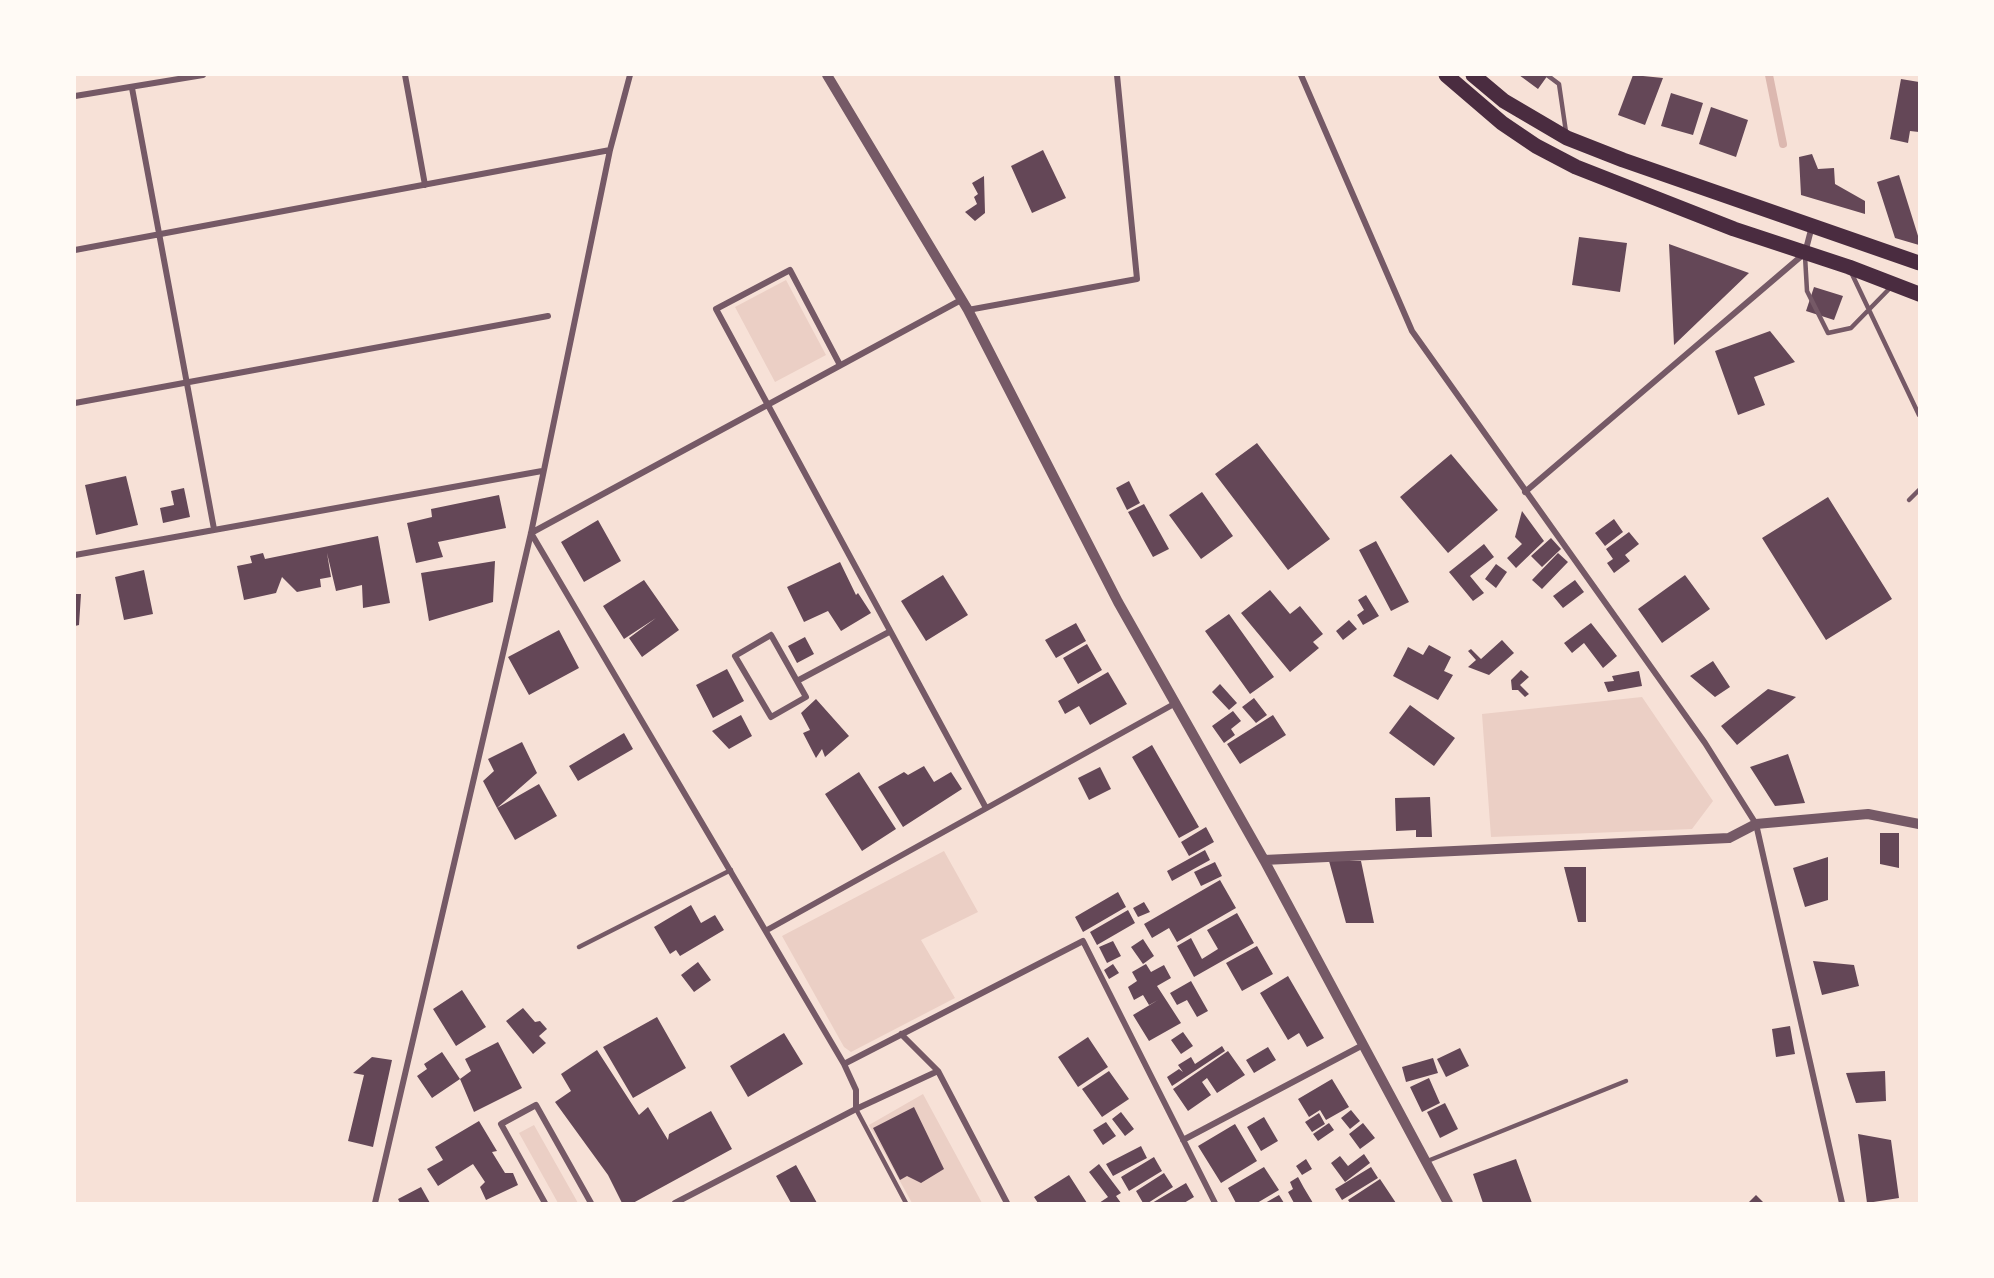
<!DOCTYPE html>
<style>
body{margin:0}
#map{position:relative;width:1994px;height:1278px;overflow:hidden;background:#f7e1d7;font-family:Jost,sans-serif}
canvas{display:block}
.frame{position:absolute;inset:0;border:76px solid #fffaf5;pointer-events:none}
</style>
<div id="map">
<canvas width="1994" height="1278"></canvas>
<div class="frame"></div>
</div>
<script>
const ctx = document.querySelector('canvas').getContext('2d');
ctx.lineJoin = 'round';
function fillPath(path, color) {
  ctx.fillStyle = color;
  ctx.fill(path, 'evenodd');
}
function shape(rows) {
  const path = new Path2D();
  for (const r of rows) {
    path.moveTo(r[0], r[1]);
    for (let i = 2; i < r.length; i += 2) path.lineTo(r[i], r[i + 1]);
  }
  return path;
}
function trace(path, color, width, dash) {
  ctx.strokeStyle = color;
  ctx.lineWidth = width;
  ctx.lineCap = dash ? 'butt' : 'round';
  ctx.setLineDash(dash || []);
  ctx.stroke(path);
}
fillPath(shape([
 [786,280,826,355,775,382,735,307],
 [1642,697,1713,801,1692,829,1491,837,1482,714],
 [944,851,978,912,921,940,955,998,851,1052,844,1047,782,936],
 [923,1094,982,1203,912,1203,869,1125],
 [534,1125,578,1203,558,1203,519,1133]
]), '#ebcfc5');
trace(shape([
 [1769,75,1783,144]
]), '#dcb8b0', 8);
fillPath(shape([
 [1519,75,1548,75,1538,89],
 [1633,75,1663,78,1645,125,1618,115],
 [1901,79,1919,82,1919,132,1910,131,1908,143,1890,139],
 [1671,93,1703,103,1693,135,1661,126],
 [1711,107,1748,120,1736,157,1699,144],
 [1043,150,1066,198,1032,213,1011,166],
 [1812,154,1818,169,1834,168,1835,184,1865,201,1865,214,1801,195,1799,157],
 [1899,175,1919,239,1919,245,1895,238,1877,182],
 [984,176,985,213,975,221,965,212,977,204,974,197,978,194,972,183],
 [1579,237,1627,243,1620,292,1572,285],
 [1669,244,1749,273,1674,345],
 [1814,287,1843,296,1834,320,1806,311],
 [1770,331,1795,362,1754,377,1765,405,1738,415,1715,351],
 [1257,443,1330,539,1288,570,1215,474],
 [1451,454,1498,510,1448,553,1400,497],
 [126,476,138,525,96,535,85,485],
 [1129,481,1140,503,1127,510,1116,488],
 [184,488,190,517,163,523,160,508,174,505,171,491],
 [1202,492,1233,536,1201,559,1169,515],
 [499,495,506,528,438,542,443,557,416,563,407,523,432,517,431,509],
 [1828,497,1892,599,1826,640,1762,538],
 [1144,504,1169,549,1153,557,1128,512],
 [1522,511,1544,541,1516,568,1507,558,1522,544,1515,537],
 [1614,519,1623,532,1605,546,1595,533],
 [598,520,621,561,584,582,561,542],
 [1629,532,1639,544,1625,555,1630,561,1614,573,1607,563,1613,559,1606,549],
 [378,536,390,603,363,608,362,585,336,591,327,553,331,577,320,579,321,587,297,592,282,577,276,593,244,600,237,566,252,563,250,556,263,553,265,559],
 [1551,538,1561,549,1542,567,1531,556],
 [1376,541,1409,602,1391,611,1359,550],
 [1484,544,1494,557,1470,576,1484,593,1473,601,1449,572],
 [1558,553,1568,562,1542,589,1532,580],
 [495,561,493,602,429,621,421,573],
 [840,562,856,595,858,593,871,613,841,631,828,611,804,622,787,587],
 [1496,564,1507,572,1496,588,1485,579],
 [144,570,153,614,124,620,115,577],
 [943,575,968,615,926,641,901,601],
 [1685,575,1710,609,1662,643,1638,609],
 [644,580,679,630,642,657,629,638,656,618,624,639,603,606],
 [1575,580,1584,592,1563,608,1553,596],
 [1270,590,1290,614,1300,606,1323,634,1313,642,1319,648,1290,672,1241,613],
 [75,594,81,594,79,625,75,626],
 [1366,595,1379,616,1363,625,1357,615,1364,610,1358,600],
 [1229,614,1274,677,1250,694,1205,631],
 [1349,620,1357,629,1343,640,1336,631],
 [1076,623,1086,641,1056,658,1045,640],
 [1591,623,1617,656,1603,668,1584,643,1572,653,1564,643],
 [559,630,579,668,529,695,508,657],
 [805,637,814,654,797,663,788,646],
 [1502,640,1514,653,1489,675,1468,667,1476,660,1468,651,1471,649,1481,659],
 [1087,644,1102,670,1078,684,1063,658],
 [1429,645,1451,657,1444,671,1453,675,1438,700,1393,676,1408,647,1423,655],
 [1713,661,1730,687,1715,697,1690,676],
 [727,669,744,701,713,718,696,685],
 [1521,670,1529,677,1520,685,1529,694,1525,697,1518,690,1512,690,1511,680],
 [1639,671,1642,686,1608,692,1604,682,1614,681,1612,676],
 [1108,672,1127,704,1090,725,1079,706,1065,714,1058,701],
 [1220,684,1237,703,1229,710,1212,692],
 [1768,689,1796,697,1737,745,1721,726],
 [1254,698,1267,715,1256,723,1242,707],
 [816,699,849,736,825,757,822,749,816,758,803,733,810,730,801,713],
 [1410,705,1455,738,1434,766,1389,733],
 [1233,711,1241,721,1231,729,1235,735,1224,743,1212,726],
 [741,715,752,736,729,749,712,731],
 [1273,715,1286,735,1240,764,1227,744],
 [624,733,633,749,578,781,569,766],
 [522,742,537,773,497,808,483,781,494,771,488,759],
 [1152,745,1199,827,1179,838,1132,757],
 [1788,754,1805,803,1775,806,1750,767],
 [924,766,934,782,951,772,962,789,903,827,878,787,904,772,908,775],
 [1100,767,1111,789,1089,800,1078,778],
 [859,772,896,829,862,851,825,794],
 [539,784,557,816,515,840,497,808],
 [1430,797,1432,837,1416,837,1416,830,1396,831,1395,798],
 [1206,827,1214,842,1189,856,1181,842],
 [1880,833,1899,833,1899,868,1880,864],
 [1205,850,1210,860,1172,881,1167,871],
 [1828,857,1828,900,1805,907,1793,868],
 [1329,861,1361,861,1374,923,1346,923],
 [1215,862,1222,876,1201,886,1194,872],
 [1564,867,1586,867,1586,922,1578,922],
 [1220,880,1236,908,1177,942,1169,928,1152,938,1144,924],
 [1118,892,1126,907,1083,932,1075,917],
 [1144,902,1150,912,1138,917,1133,908],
 [691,905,701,923,715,915,724,930,680,956,676,950,670,954,654,927],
 [1128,910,1135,923,1097,945,1090,932],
 [1237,913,1254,943,1194,977,1177,946,1191,938,1202,959,1218,949,1207,930],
 [1143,939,1154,956,1143,964,1131,947],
 [1113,941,1121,956,1107,963,1099,947],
 [1257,946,1273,974,1242,991,1226,963],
 [1813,961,1854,965,1859,986,1822,995],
 [698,962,711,980,694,992,681,975],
 [1113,964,1119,973,1109,979,1104,970],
 [1146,964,1151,972,1164,965,1171,978,1157,986,1181,1023,1149,1041,1133,1015,1158,1000,1149,1005,1143,995,1134,1000,1128,987,1137,981,1132,972],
 [1288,976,1324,1038,1307,1047,1299,1033,1288,1040,1260,993],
 [1191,981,1208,1011,1197,1017,1187,1000,1177,1005,1170,993],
 [462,990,486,1027,456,1046,433,1009],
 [523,1008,535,1022,540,1021,547,1029,539,1036,546,1043,533,1054,506,1021],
 [657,1017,686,1068,633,1098,603,1047],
 [1790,1026,1795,1054,1776,1057,1772,1029],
 [1183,1032,1193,1046,1181,1054,1171,1040],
 [784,1033,803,1064,748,1097,730,1066],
 [1088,1037,1108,1067,1078,1087,1058,1057],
 [498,1042,522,1088,474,1112,460,1079,471,1071,465,1059],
 [1222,1046,1225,1051,1172,1086,1167,1077,1179,1069,1183,1072,1178,1065,1191,1057,1195,1064],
 [1268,1047,1276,1060,1254,1073,1246,1060],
 [1460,1048,1469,1066,1446,1077,1437,1059],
 [597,1050,639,1115,648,1107,668,1140,669,1134,711,1111,732,1149,633,1203,622,1203,608,1175,555,1102,571,1091,561,1074],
 [1228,1051,1245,1075,1217,1093,1207,1078,1202,1082,1211,1095,1188,1111,1173,1089],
 [442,1052,460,1079,432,1098,417,1076,427,1069,424,1064],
 [372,1057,392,1060,373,1147,348,1141,364,1075,353,1073],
 [1433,1058,1438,1073,1406,1082,1402,1067],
 [1109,1071,1129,1099,1102,1117,1082,1089],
 [1885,1071,1886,1101,1856,1103,1846,1073],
 [1429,1078,1440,1103,1422,1112,1410,1087],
 [1332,1079,1349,1107,1326,1120,1320,1110,1309,1117,1298,1099],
 [1445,1103,1458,1129,1440,1138,1427,1112],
 [914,1107,944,1169,921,1183,907,1176,900,1180,873,1128],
 [1351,1110,1360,1121,1350,1129,1341,1118],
 [1121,1112,1134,1129,1125,1136,1112,1119],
 [1319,1113,1325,1124,1312,1132,1305,1122],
 [1264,1117,1278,1141,1261,1151,1247,1127],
 [479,1121,497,1151,492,1152,505,1173,513,1173,518,1185,486,1200,480,1187,485,1182,473,1164,438,1186,427,1169,443,1160,435,1147],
 [1106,1122,1116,1136,1103,1145,1093,1130],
 [1329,1123,1334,1130,1318,1141,1313,1134],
 [1363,1123,1375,1138,1360,1149,1349,1134],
 [1235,1124,1257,1161,1221,1183,1198,1146],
 [1858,1134,1891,1140,1899,1198,1867,1203],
 [1141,1146,1147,1158,1113,1176,1106,1164],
 [1364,1154,1370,1163,1345,1182,1331,1163,1340,1156,1348,1166],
 [1154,1157,1162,1171,1129,1191,1121,1177],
 [1306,1159,1312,1169,1302,1175,1296,1166],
 [1516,1159,1532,1203,1483,1203,1473,1174],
 [1099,1164,1121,1193,1116,1196,1121,1203,1099,1203,1108,1197,1089,1172],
 [796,1165,817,1203,791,1203,776,1176],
 [1264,1167,1279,1190,1257,1203,1236,1203,1228,1188],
 [1371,1167,1378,1178,1342,1200,1335,1189],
 [1164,1173,1173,1187,1148,1203,1143,1203,1136,1191],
 [1069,1175,1087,1203,1038,1203,1034,1197],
 [1298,1177,1304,1188,1313,1203,1294,1203,1288,1192,1293,1189,1290,1182],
 [1380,1179,1396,1203,1350,1203,1348,1200],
 [1186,1183,1194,1197,1184,1203,1152,1203],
 [421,1187,430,1203,400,1203,398,1199],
 [1279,1195,1284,1203,1265,1203],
 [1756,1195,1764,1203,1748,1203]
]), '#644757');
trace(shape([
 [1547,75,1559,84,1566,132],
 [1805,256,1807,291,1828,333,1851,328,1891,287],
 [1851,272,1919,415],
 [1909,500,1919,490],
 [579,947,731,870],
 [856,1109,906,1203],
 [1425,1162,1626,1081]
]), '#755966', 4.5);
trace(shape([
 [405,75,425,185],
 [1301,75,1412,331,1705,743,1756,824,1842,1203],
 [132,88,214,529],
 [75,96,203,75],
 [75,250,610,150],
 [968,310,1137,279,1117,75],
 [840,365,790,270,716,309,986,808],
 [75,403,548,316],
 [1525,492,1805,253,1812,226],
 [531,533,844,1064,856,1090,856,1109],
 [531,533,961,300],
 [75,555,542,471],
 [771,635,806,697,771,717,735,656,771,635],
 [797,681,889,632],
 [767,930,1174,704],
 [901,1034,938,1071,1007,1203],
 [844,1064,1083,941,1215,1203],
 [1183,1140,1363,1045],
 [375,1203,531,533,610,150,630,75],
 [545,1203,501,1124,536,1105,591,1203],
 [675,1203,856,1109,938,1071]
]), '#755966', 6);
trace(shape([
 [827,75,968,310,1118,602,1264,860,1448,1203],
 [1264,860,1729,838,1756,824,1868,814,1919,824]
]), '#755966', 10);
trace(shape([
 [1446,75,1502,123,1536,146,1576,167,1734,229,1849,267,1919,294],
 [1473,75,1504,101,1567,138,1623,160,1919,263]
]), '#4a2c40', 15);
</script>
